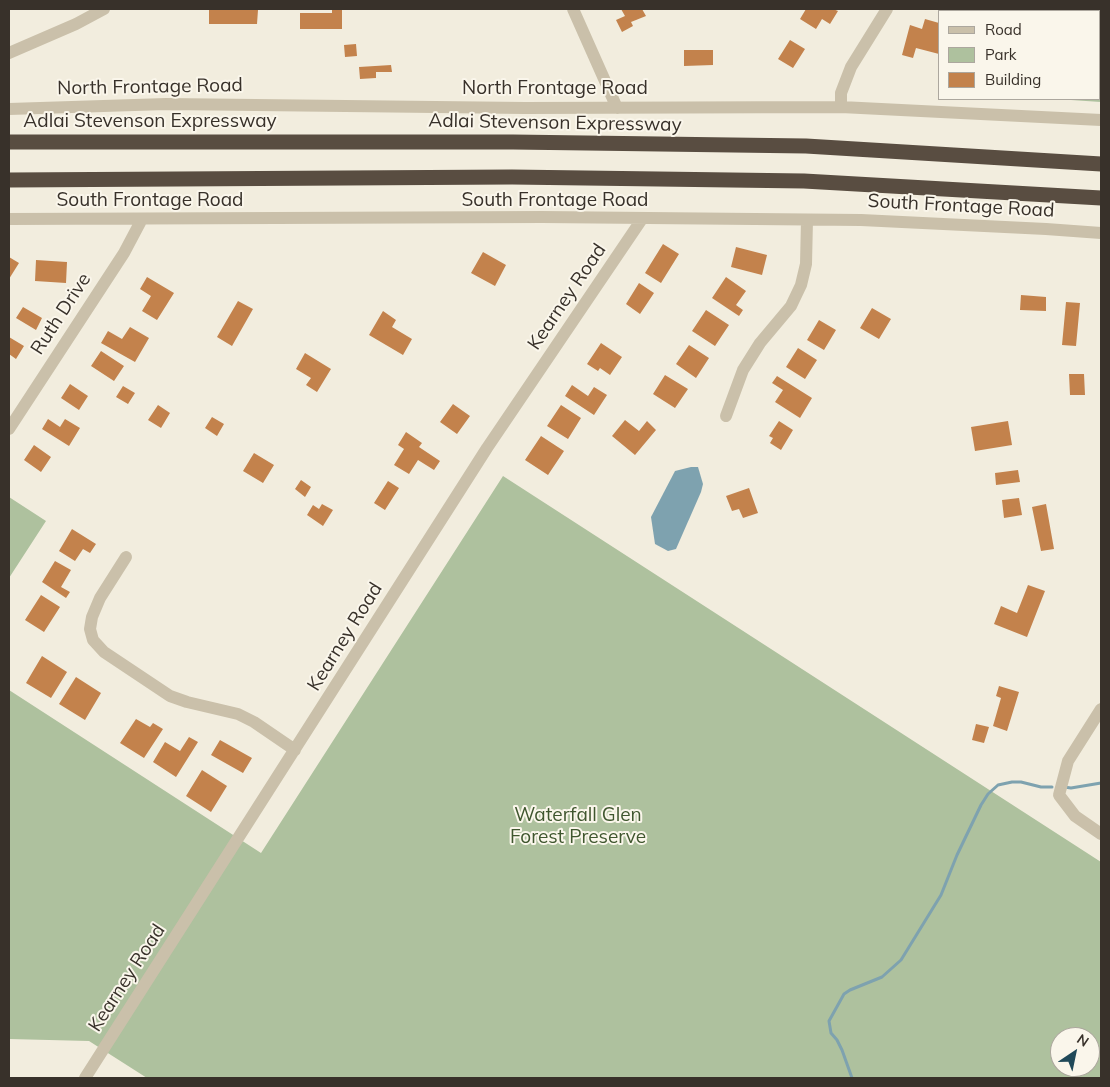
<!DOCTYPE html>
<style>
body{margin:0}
#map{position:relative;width:1110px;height:1087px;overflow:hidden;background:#f2edde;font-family:Mulish,sans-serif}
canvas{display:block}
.frame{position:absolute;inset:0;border:10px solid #38312a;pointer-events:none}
.legend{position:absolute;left:938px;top:10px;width:162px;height:90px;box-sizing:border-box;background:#faf6eb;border:1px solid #aca79e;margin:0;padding:6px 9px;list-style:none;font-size:15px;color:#38312a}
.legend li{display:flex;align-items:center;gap:10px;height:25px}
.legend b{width:25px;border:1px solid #aca79e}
.north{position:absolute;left:1050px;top:1027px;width:50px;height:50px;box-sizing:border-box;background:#faf6eb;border:1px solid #aca79e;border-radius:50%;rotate:34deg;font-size:14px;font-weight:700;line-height:20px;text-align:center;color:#38312a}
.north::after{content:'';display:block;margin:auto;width:18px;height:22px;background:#204959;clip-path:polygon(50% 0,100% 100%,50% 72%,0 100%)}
</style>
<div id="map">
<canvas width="1110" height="1087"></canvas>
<div class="frame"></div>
<ul class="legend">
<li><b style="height:6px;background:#cac0aa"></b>Road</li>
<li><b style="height:14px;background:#aec19e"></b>Park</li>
<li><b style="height:14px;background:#c3824c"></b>Building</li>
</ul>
<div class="north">N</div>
</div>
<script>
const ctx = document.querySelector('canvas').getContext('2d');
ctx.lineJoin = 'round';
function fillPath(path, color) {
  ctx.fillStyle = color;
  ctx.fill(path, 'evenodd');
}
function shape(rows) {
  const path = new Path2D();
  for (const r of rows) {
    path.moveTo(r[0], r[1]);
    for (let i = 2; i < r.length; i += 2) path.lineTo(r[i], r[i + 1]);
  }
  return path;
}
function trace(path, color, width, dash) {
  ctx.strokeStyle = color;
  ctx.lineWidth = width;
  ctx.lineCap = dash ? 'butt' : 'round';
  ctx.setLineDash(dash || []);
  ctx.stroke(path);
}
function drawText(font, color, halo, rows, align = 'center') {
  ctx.font = font + ' Mulish,sans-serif';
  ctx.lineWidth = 4;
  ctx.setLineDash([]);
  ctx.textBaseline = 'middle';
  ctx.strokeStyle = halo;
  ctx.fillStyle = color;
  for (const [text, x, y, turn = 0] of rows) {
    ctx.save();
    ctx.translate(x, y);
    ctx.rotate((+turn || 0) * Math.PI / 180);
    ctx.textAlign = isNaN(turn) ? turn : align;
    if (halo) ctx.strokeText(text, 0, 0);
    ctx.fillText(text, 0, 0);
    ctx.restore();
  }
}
fillPath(shape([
 [1101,19,1101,102,1056,99,1099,99,1099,20],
 [503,476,1101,862,1101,1078,147,1078,89,1041,9,1039,9,690,261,853],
 [1060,1037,1090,1037,1090,1067,1060,1067],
 [9,497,46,521,9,578]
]), '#aec19e');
fillPath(shape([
 [691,467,698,467,703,484,701,492,676,549,668,551,655,544,651,517,675,471]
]), '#7ea2af');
trace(shape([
 [1064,787,1071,788,1101,783],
 [852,1078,842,1050,837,1040,831,1033,829,1021,844,994,850,990,882,977,901,960,941,895,957,855,981,805,988,794,998,785,1012,782,1021,782,1041,787,1052,787]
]), '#7ea2af', 3);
fillPath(shape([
 [209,9,258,10,257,24,209,24],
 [332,9,342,9,342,29,300,29,300,13,332,13],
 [621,9,642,9,646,16,631,22,633,26,622,32,616,20,625,16],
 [806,9,833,9,838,11,830,24,822,19,816,29,800,19],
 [925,19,939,23,939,54,916,48,913,58,902,55,910,25,922,29],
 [790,40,805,49,793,68,778,59],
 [356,44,357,56,345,57,344,45],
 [684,50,713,50,713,65,684,66],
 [391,65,392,72,376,72,376,78,360,79,359,67],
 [663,244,679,254,661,283,645,273],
 [736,247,767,255,762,275,731,267],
 [483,252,506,265,495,286,471,273],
 [9,257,19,263,9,279],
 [36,260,67,262,66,283,35,281],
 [147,277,174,293,157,320,142,311,151,296,140,289],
 [726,277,746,291,736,305,743,310,739,316,712,298],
 [639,283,654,293,640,314,626,304],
 [1021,295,1046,297,1046,311,1020,310],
 [238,301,253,309,232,346,217,337],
 [1066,302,1080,303,1076,346,1062,345],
 [23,307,42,318,36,330,16,318],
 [872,308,891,319,879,339,860,328],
 [706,310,729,325,715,346,692,331],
 [383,311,396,320,392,327,412,339,403,355,369,335],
 [819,320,836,330,824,350,807,340],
 [130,327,149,338,135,362,101,343,108,331,122,339],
 [9,337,24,346,16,359,9,354],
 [601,343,622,357,610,375,600,368,598,371,587,364],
 [689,345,709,358,696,378,676,364],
 [798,348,817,360,805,379,786,367],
 [101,351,124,366,114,381,91,366],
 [305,353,331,369,317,392,306,385,311,378,296,369],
 [1069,374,1084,374,1085,395,1070,395],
 [665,375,688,389,675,408,653,394],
 [777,376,812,398,800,418,775,402,783,390,772,383],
 [70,384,88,396,79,410,61,398],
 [572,385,588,396,594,387,607,395,594,415,565,396],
 [123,386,135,393,128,404,116,397],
 [453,404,470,416,457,434,440,422],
 [158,405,170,413,161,428,148,420],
 [561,405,581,418,568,439,547,426],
 [212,417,224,424,217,436,205,428],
 [48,419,60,427,65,419,80,428,69,446,42,429],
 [625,420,639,431,647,421,656,430,635,455,612,436],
 [779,421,793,430,781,450,770,443,773,438,769,436],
 [1008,421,1012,445,975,451,971,427],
 [406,432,422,443,419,447,440,461,434,470,418,460,409,474,394,465,404,449,398,445],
 [541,436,564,451,548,475,525,460],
 [34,445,51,457,41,472,24,460],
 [254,453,274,465,263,483,243,471],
 [1018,470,1020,482,996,485,995,473],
 [301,480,311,487,305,497,295,489],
 [388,481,399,488,385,510,374,503],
 [749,488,758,513,743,518,739,509,732,511,726,496],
 [1019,498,1022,515,1004,518,1002,500],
 [322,504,333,510,323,526,307,515,313,505,319,509],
 [1046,504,1054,549,1041,551,1032,507],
 [72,529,96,544,90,553,83,549,75,561,59,551],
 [55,561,71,570,61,587,70,592,66,598,42,582],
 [1028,585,1045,591,1027,637,994,624,1001,606,1017,613],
 [41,595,60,607,44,632,25,620],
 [42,656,67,672,51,698,26,683],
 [76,677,101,693,85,720,59,704],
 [999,686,1019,692,1007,731,993,726,1001,698,996,696],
 [136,719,150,727,153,723,163,729,144,758,120,743],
 [976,724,989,727,984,743,972,740],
 [189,737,198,742,176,777,153,762,165,742,180,751],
 [220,740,252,758,243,773,211,755],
 [202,770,227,786,211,812,186,796]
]), '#c3824c');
trace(shape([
 [573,9,617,108],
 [9,53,76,24,104,9],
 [841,107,841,93,851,67,887,9],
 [9,109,166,104,525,108,841,107,1101,120],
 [9,219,542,217,861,220,1046,229,1101,233],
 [726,416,743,370,760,343,791,306,801,285,806,264,807,220],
 [9,429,124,253,142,219],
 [126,557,100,598,92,617,90,629,93,640,104,652,170,696,187,702,238,714,254,722,295,750],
 [1101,709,1068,761,1059,795,1075,816,1101,834],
 [85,1078,487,448,642,219]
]), '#cac0aa', 12);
trace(shape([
 [9,142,513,142,806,146,1101,164],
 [9,180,512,177,804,181,1101,198]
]), '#594d41', 15);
drawText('19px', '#38312a', '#faf6eb', [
 ["North Frontage Road",150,87,-1],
 ["North Frontage Road",555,88],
 ["Adlai Stevenson Expressway",150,121],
 ["Adlai Stevenson Expressway",555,123,1],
 ["South Frontage Road",150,200],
 ["South Frontage Road",555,200],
 ["South Frontage Road",961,206,3],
 ["Kearney Road",567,297,-56],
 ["Ruth Drive",61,314,-57],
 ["Kearney Road",345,637,-58],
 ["Kearney Road",127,978,-57]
]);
drawText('19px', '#3f562e', '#faf6eb', [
 ["Waterfall Glen",578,815],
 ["Forest Preserve",578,837]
]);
</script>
